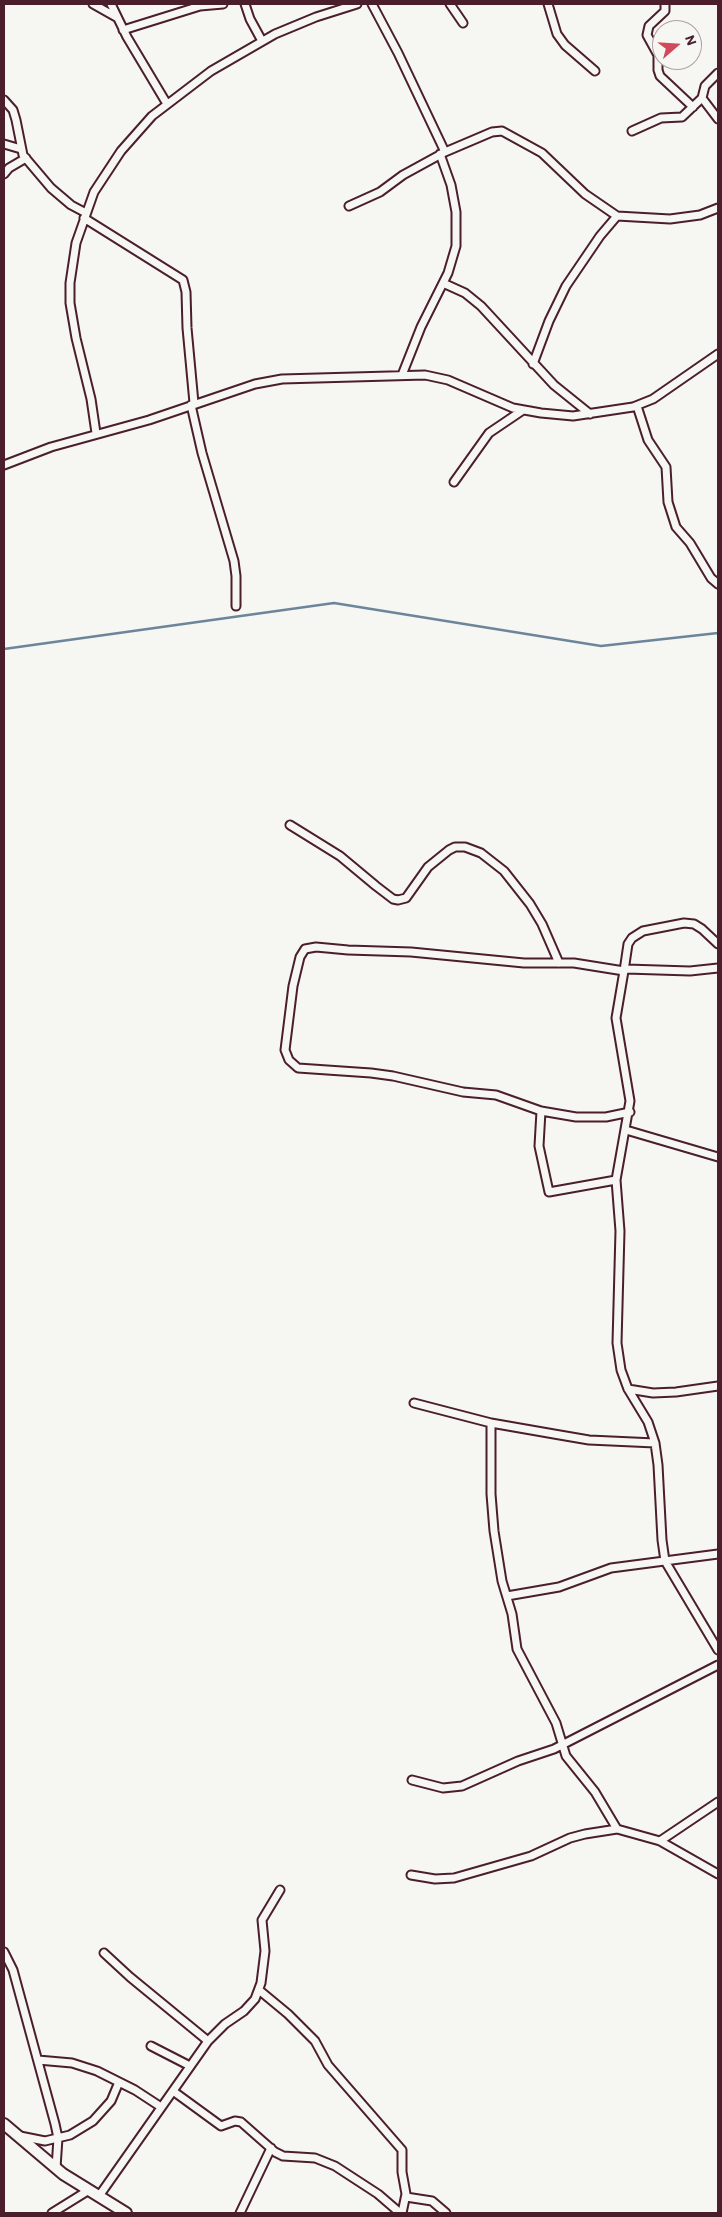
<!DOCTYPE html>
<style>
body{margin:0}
#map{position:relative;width:722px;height:2217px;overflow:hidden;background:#f6f6f2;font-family:Itim,sans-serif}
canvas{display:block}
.frame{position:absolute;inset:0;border:5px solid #4a1f2b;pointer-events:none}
.north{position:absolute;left:652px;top:20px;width:50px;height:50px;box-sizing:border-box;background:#f6f6f2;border:1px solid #b1a0a2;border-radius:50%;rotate:71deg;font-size:14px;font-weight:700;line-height:20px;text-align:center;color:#4a1f2b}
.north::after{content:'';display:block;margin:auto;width:18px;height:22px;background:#d1495b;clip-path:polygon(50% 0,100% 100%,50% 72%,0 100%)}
</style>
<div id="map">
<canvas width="722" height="2217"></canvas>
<div class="frame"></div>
<div class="north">N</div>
</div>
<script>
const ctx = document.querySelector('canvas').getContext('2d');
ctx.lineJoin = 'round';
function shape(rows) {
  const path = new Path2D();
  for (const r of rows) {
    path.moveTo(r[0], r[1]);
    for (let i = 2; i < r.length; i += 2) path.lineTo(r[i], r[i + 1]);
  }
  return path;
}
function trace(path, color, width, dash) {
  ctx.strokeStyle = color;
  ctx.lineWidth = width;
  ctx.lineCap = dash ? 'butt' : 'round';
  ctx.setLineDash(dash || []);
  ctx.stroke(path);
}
trace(shape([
 [4,649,334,603,601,646,718,633]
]), '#6d859b', 2.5);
const minor = shape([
 [93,4,116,17],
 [111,4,127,37,167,104],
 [245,4,250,19,262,41],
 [372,4,398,53,445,152],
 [450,4,463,23],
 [548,4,557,34,565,45,595,71],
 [665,4,665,11,649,26,647,35,658,55,658,70,660,76,693,107],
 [123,30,200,6,223,4],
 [718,73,705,86,702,98,718,119],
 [4,100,13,110,16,120,23,155,51,188,71,205,86,213],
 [632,131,661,118,682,117,702,98],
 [4,144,21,149],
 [4,174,9,168,26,158],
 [349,206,380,192,403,175,445,152,492,132,502,131,542,153,585,194,617,216,670,219,700,215,718,208],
 [84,218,183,280,186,292,187,328,194,403],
 [443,283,465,293,481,306,554,385,590,414],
 [533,364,549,321,566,286,600,236,617,216],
 [402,375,421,327,448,273,456,246,456,212,451,185,440,154],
 [191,405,202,453,234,561,236,576,236,606],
 [637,406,648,440,666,467,668,502,676,527,690,543,711,578,718,584],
 [96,433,91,399,76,338,70,303,70,283,76,243,94,192,121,151,152,116,211,71,275,34,316,17,357,4],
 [4,465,51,447,149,420,255,384,282,379,425,375,448,380,513,408,541,413,573,416,633,407,653,399,718,354],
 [454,482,489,433,523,410],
 [290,825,340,856,376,886,393,899,398,900,406,898,428,867,449,850,455,847,465,847,481,853,504,871,530,904,542,924,559,963],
 [718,968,690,971,626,969,624,971,616,1018,630,1101,616,1180,620,1231,617,1343,621,1370,628,1389,648,1422,655,1443,658,1465,662,1540,665,1561,718,1650],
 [541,1111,539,1146,549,1192,616,1180],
 [630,1112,606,1117,576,1117,541,1111,496,1095,463,1092,393,1076,371,1073,298,1068,289,1060,285,1050,293,986,300,957,305,949,316,947,348,950,411,952,524,963,574,963,624,971,628,944,632,938,643,931,684,923,694,924,702,929,718,944],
 [626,1130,718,1157],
 [628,1389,653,1393,676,1392,718,1386],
 [414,1403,491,1423,554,1434,589,1440,655,1443],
 [491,1423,491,1494,494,1531,502,1581,512,1614,517,1649,556,1723,566,1756,595,1792,617,1829,660,1841,718,1874],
 [507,1596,559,1587,611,1568,718,1554],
 [412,1780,443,1788,462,1786,518,1761,554,1749,718,1665],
 [660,1841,718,1802],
 [411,1875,435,1879,454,1878,531,1856,570,1838,585,1834,617,1829],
 [4,1952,13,1970,55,2124,58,2138,56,2168],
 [104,1953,130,1977,208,2041],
 [259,1990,288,2014,315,2041,328,2065,402,2150,402,2172,406,2194,402,2213],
 [151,2046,190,2066],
 [38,2060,72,2063,97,2071,135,2090,161,2107],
 [173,2091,221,2126,235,2121,241,2122,275,2152,283,2156,315,2158,335,2166,378,2194,400,2213],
 [20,2136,45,2141,70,2135,93,2121,111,2101,119,2082],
 [99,2196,208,2041,225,2024,244,2011,255,1999,261,1983,265,1951,262,1920,280,1890],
 [406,2197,432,2201,446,2213],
 [52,2213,89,2190],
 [240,2213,271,2148]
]);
const secondary = shape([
 [4,2124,63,2174,126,2213]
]);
trace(minor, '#4a1f2b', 11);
trace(secondary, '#4a1f2b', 14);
trace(minor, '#f6f6f2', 7);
trace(secondary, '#f6f6f2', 10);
</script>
